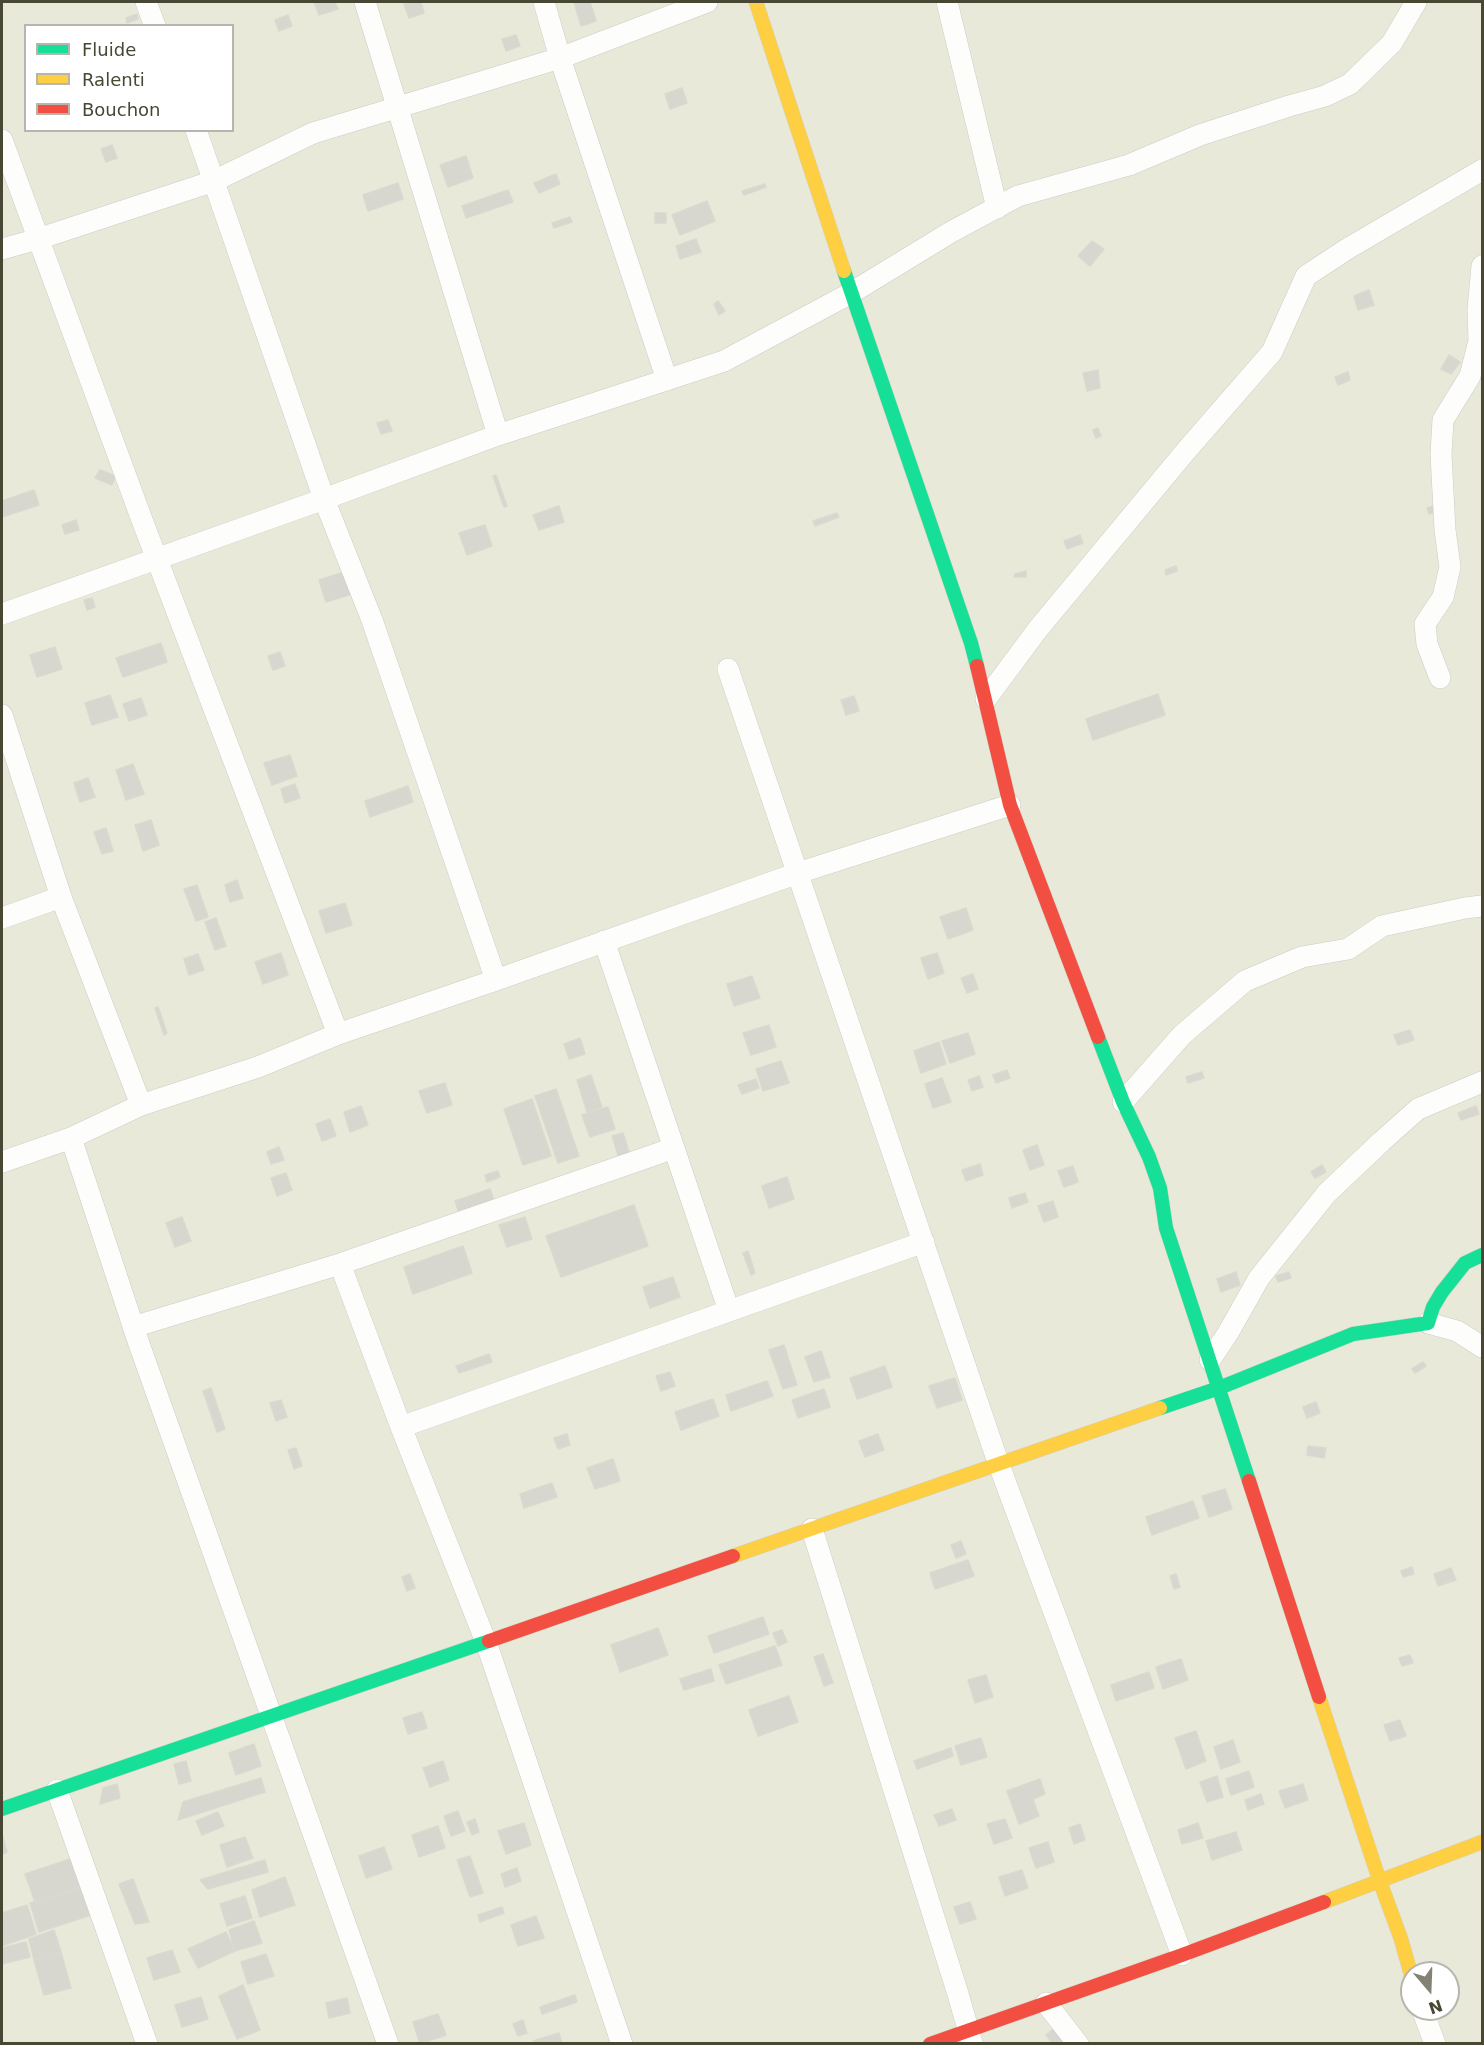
<!DOCTYPE html>
<style>
body{margin:0}
#map{position:relative;width:1484px;height:2045px;overflow:hidden;background:#f0f0ea;font-family:"DejaVu Sans",sans-serif}
canvas{display:block}
.frame{position:absolute;inset:0;border:3px solid #484734;pointer-events:none}
.legend{position:absolute;left:24px;top:24px;width:210px;height:108px;box-sizing:border-box;background:#fff;border:2px solid #b6b5ae;margin:0;padding:8px 10px;list-style:none;font-size:18px;color:#484734}
.legend li{display:flex;align-items:center;gap:12px;height:30px}
.legend b{width:30px;border:2px solid #b6b5ae}
.north{position:absolute;left:1400px;top:1961px;width:60px;height:60px;box-sizing:border-box;background:#fff;border:2px solid #b6b5ae;border-radius:50%;rotate:161deg;font-size:16px;font-weight:700;line-height:24px;text-align:center;color:#484734}
.north::after{content:'';display:block;margin:auto;width:21px;height:27px;background:#838274;clip-path:polygon(50% 0,100% 100%,50% 72%,0 100%)}
</style>
<div id="map">
<canvas width="1484" height="2045"></canvas>
<div class="frame"></div>
<ul class="legend">
<li><b style="height:8px;background:#16e098"></b>Fluide</li>
<li><b style="height:8px;background:#ffcf43"></b>Ralenti</li>
<li><b style="height:8px;background:#f24e42"></b>Bouchon</li>
</ul>
<div class="north">N</div>
</div>
<script>
const ctx = document.querySelector('canvas').getContext('2d');
ctx.lineJoin = 'round';
function fillPath(path, color) {
  ctx.fillStyle = color;
  ctx.fill(path, 'evenodd');
}
function shape(rows) {
  const path = new Path2D();
  for (const r of rows) {
    path.moveTo(r[0], r[1]);
    for (let i = 2; i < r.length; i += 2) path.lineTo(r[i], r[i + 1]);
  }
  return path;
}
function trace(path, color, width, dash) {
  ctx.strokeStyle = color;
  ctx.lineWidth = width;
  ctx.lineCap = dash ? 'butt' : 'round';
  ctx.setLineDash(dash || []);
  ctx.stroke(path);
}
fillPath(shape([
 [2,2,1482,2,1482,2043,2,2043],
 [26,26,232,26,232,130,26,130],
 [1412,1973,1448,1973,1448,2009,1412,2009]
]), '#e9e9da');
const building = shape([
 [314,2,335,2,338,9,319,15,314,2],
 [411,2,421,2,424,13,409,18,404,4,411,2],
 [574,2,590,2,596,21,581,26,574,2],
 [137,14,138,19,127,23,126,18,137,14],
 [288,15,292,26,279,31,275,20,288,15],
 [516,35,520,46,506,51,502,39,516,35],
 [682,88,687,103,670,109,665,94,682,88],
 [112,145,117,158,106,162,101,149,112,145],
 [466,156,473,178,448,187,440,165,466,156],
 [556,174,560,184,539,193,534,183,556,174],
 [398,183,403,199,368,211,363,195,398,183],
 [765,184,766,187,744,195,742,191,765,184],
 [508,190,513,202,466,218,462,206,508,190],
 [707,201,715,221,680,235,672,215,707,201],
 [655,213,666,213,666,223,655,223,655,213],
 [570,217,572,222,554,228,552,223,570,217],
 [696,239,701,252,680,259,676,246,696,239],
 [1092,241,1104,249,1090,266,1078,256,1092,241],
 [1369,290,1374,305,1358,310,1354,296,1369,290],
 [718,301,725,311,719,315,714,304,718,301],
 [1449,355,1460,362,1451,374,1441,369,1449,355],
 [1098,370,1100,388,1087,391,1083,373,1098,370],
 [1348,372,1350,380,1338,385,1335,377,1348,372],
 [388,420,392,431,381,434,377,423,388,420],
 [1098,428,1101,436,1096,438,1093,430,1098,428],
 [100,470,116,476,112,485,95,478,100,470],
 [496,475,507,506,504,507,493,476,496,475],
 [34,490,39,505,2,517,2,501,34,490],
 [1436,505,1438,511,1429,514,1427,508,1436,505],
 [559,506,564,522,539,530,533,515,559,506],
 [837,513,839,517,815,526,813,521,837,513],
 [76,520,79,530,65,534,62,525,76,520],
 [485,525,492,546,467,555,459,533,485,525],
 [1080,535,1083,543,1067,549,1064,541,1080,535],
 [1176,566,1177,571,1166,575,1165,570,1176,566],
 [1026,571,1026,577,1014,577,1015,574,1026,571],
 [344,572,352,594,326,602,319,580,344,572],
 [92,598,95,607,87,610,84,600,92,598],
 [161,643,167,662,123,677,116,658,161,643],
 [55,647,62,669,37,677,30,655,55,647],
 [280,652,285,666,273,670,268,656,280,652],
 [1158,694,1165,715,1093,740,1086,719,1158,694],
 [110,695,118,717,92,725,85,703,110,695],
 [854,696,859,711,846,715,841,700,854,696],
 [141,698,147,715,129,721,123,704,141,698],
 [290,755,297,776,272,785,264,763,290,755],
 [133,764,144,794,126,800,116,770,133,764],
 [88,778,95,797,80,802,74,783,88,778],
 [295,784,300,798,285,803,281,789,295,784],
 [408,786,413,802,370,817,365,801,408,786],
 [151,820,159,845,143,851,135,825,151,820],
 [106,828,113,851,102,854,94,832,106,828],
 [237,880,243,898,230,902,225,885,237,880],
 [197,885,208,917,196,921,184,889,197,885],
 [345,903,352,925,326,933,319,911,345,903],
 [966,908,973,930,948,939,940,917,966,908],
 [216,918,226,946,215,950,205,922,216,918],
 [281,953,288,975,263,984,255,962,281,953],
 [937,953,944,973,928,979,921,958,937,953],
 [198,954,204,970,189,975,184,959,198,954],
 [973,974,978,989,967,993,961,978,973,974],
 [752,976,760,998,734,1006,727,984,752,976],
 [158,1007,167,1033,164,1035,155,1008,158,1007],
 [769,1025,776,1047,751,1055,743,1033,769,1025],
 [1410,1030,1414,1040,1398,1045,1394,1035,1410,1030],
 [968,1033,975,1054,950,1063,942,1041,968,1033],
 [580,1038,585,1054,569,1059,564,1044,580,1038],
 [939,1042,946,1064,921,1073,914,1051,939,1042],
 [781,1061,789,1083,763,1091,756,1069,781,1061],
 [1007,1070,1010,1078,996,1083,993,1075,1007,1070],
 [1202,1072,1204,1078,1188,1083,1186,1077,1202,1072],
 [591,1075,602,1107,587,1112,577,1080,591,1075],
 [979,1076,983,1087,972,1091,968,1080,979,1076],
 [942,1078,951,1102,933,1108,925,1084,942,1078],
 [756,1079,759,1088,742,1094,738,1085,756,1079],
 [445,1083,452,1105,427,1113,419,1091,445,1083],
 [556,1089,579,1156,558,1163,535,1096,556,1089],
 [532,1099,551,1156,523,1165,504,1109,532,1099],
 [361,1106,368,1125,350,1132,344,1112,361,1106],
 [1476,1106,1479,1114,1461,1120,1458,1113,1476,1106],
 [608,1107,615,1129,590,1137,582,1115,608,1107],
 [330,1119,336,1136,322,1141,316,1124,330,1119],
 [623,1133,630,1155,619,1158,612,1136,623,1133],
 [1037,1145,1044,1165,1030,1170,1023,1150,1037,1145],
 [279,1147,284,1160,271,1164,267,1152,279,1147],
 [980,1164,983,1175,966,1181,962,1170,980,1164],
 [1322,1165,1326,1172,1315,1178,1311,1172,1322,1165],
 [1073,1166,1078,1182,1064,1187,1058,1171,1073,1166],
 [498,1171,500,1177,487,1182,485,1175,498,1171],
 [286,1173,292,1190,277,1196,271,1178,286,1173],
 [787,1177,794,1199,769,1208,762,1186,787,1177],
 [490,1189,494,1201,459,1213,455,1201,490,1189],
 [1025,1193,1028,1202,1012,1208,1009,1198,1025,1193],
 [1053,1201,1058,1217,1044,1222,1038,1206,1053,1201],
 [634,1205,648,1246,561,1277,546,1236,634,1205],
 [182,1217,191,1241,175,1247,166,1223,182,1217],
 [525,1217,532,1239,507,1247,499,1225,525,1217],
 [463,1246,472,1273,413,1294,404,1267,463,1246],
 [748,1251,755,1273,751,1275,743,1253,748,1251],
 [1236,1272,1240,1285,1221,1292,1217,1279,1236,1272],
 [1289,1272,1291,1278,1278,1282,1276,1276,1289,1272],
 [673,1277,680,1297,650,1308,643,1287,673,1277],
 [784,1345,797,1385,783,1389,769,1350,784,1345],
 [821,1351,830,1377,814,1382,805,1357,821,1351],
 [489,1354,492,1362,459,1373,456,1366,489,1354],
 [1423,1362,1426,1366,1415,1373,1412,1369,1423,1362],
 [885,1366,892,1387,857,1399,850,1378,885,1366],
 [670,1372,675,1386,661,1391,656,1376,670,1372],
 [955,1378,962,1400,937,1408,929,1386,955,1378],
 [767,1381,773,1396,731,1411,726,1395,767,1381],
 [211,1388,225,1429,217,1432,203,1391,211,1388],
 [824,1389,830,1407,798,1418,792,1400,824,1389],
 [713,1399,719,1416,681,1430,675,1412,713,1399],
 [281,1400,287,1417,276,1421,270,1403,281,1400],
 [1316,1402,1320,1413,1307,1418,1303,1407,1316,1402],
 [567,1434,570,1445,558,1449,554,1438,567,1434],
 [878,1434,884,1450,865,1457,859,1441,878,1434],
 [1308,1446,1326,1448,1324,1458,1307,1455,1308,1446],
 [296,1448,302,1466,294,1469,288,1450,296,1448],
 [613,1459,620,1481,595,1489,587,1468,613,1459],
 [552,1483,557,1497,524,1508,520,1494,552,1483],
 [1225,1489,1232,1509,1209,1517,1202,1496,1225,1489],
 [1193,1501,1199,1518,1152,1535,1146,1517,1193,1501],
 [961,1541,966,1554,956,1558,951,1545,961,1541],
 [968,1560,974,1576,935,1589,930,1573,968,1560],
 [1412,1567,1414,1574,1403,1577,1401,1571,1412,1567],
 [1451,1568,1456,1580,1438,1586,1434,1574,1451,1568],
 [410,1574,415,1588,407,1591,402,1577,410,1574],
 [1176,1574,1180,1587,1174,1589,1170,1576,1176,1574],
 [763,1617,769,1634,714,1653,708,1636,763,1617],
 [658,1628,668,1655,620,1672,611,1645,658,1628],
 [782,1630,787,1642,778,1646,773,1633,782,1630],
 [775,1646,782,1665,726,1684,719,1665,775,1646],
 [823,1654,833,1683,824,1686,814,1657,823,1654],
 [1410,1655,1413,1663,1402,1666,1399,1658,1410,1655],
 [1181,1659,1188,1680,1163,1689,1156,1667,1181,1659],
 [711,1669,714,1681,684,1690,680,1679,711,1669],
 [1149,1672,1154,1688,1116,1701,1111,1685,1149,1672],
 [986,1675,993,1697,975,1703,968,1680,986,1675],
 [789,1696,798,1722,758,1736,749,1710,789,1696],
 [422,1712,427,1728,408,1734,403,1718,422,1712],
 [1400,1720,1406,1736,1390,1741,1384,1725,1400,1720],
 [1196,1731,1206,1761,1186,1769,1175,1738,1196,1731],
 [981,1738,987,1757,961,1765,955,1746,981,1738],
 [1233,1740,1240,1762,1221,1769,1214,1747,1233,1740],
 [254,1744,261,1766,236,1775,229,1753,254,1744],
 [951,1748,953,1756,917,1769,914,1761,951,1748],
 [186,1761,191,1781,179,1784,174,1764,186,1761],
 [443,1761,449,1780,430,1787,423,1768,443,1761],
 [1249,1771,1254,1787,1231,1795,1226,1779,1249,1771],
 [1217,1776,1223,1797,1207,1802,1200,1782,1217,1776],
 [261,1778,265,1792,178,1820,183,1802,261,1778],
 [1040,1779,1045,1794,1033,1799,1039,1816,1019,1824,1007,1791,1040,1779],
 [117,1784,120,1798,100,1804,103,1788,117,1784],
 [1303,1784,1308,1800,1285,1808,1279,1791,1303,1784],
 [1261,1794,1264,1804,1248,1810,1245,1800,1261,1794],
 [952,1809,956,1820,939,1826,934,1815,952,1809],
 [458,1811,465,1831,451,1836,444,1816,458,1811],
 [218,1812,224,1826,202,1835,196,1821,218,1812],
 [475,1819,479,1832,472,1835,467,1822,475,1819],
 [1005,1819,1012,1838,994,1844,987,1824,1005,1819],
 [524,1823,531,1845,506,1854,498,1831,524,1823],
 [1198,1823,1203,1838,1182,1844,1178,1830,1198,1823],
 [1080,1824,1085,1840,1074,1844,1069,1828,1080,1824],
 [438,1826,445,1848,419,1857,412,1835,438,1826],
 [1236,1832,1242,1850,1212,1860,1206,1841,1236,1832],
 [2,1834,7,1852,2,1854,2,1834],
 [245,1837,253,1858,227,1867,220,1845,245,1837],
 [1048,1842,1054,1862,1036,1868,1029,1848,1048,1842],
 [384,1847,392,1869,366,1878,359,1856,384,1847],
 [470,1856,483,1893,470,1897,457,1860,470,1856],
 [73,1858,82,1887,35,1902,25,1874,73,1858],
 [265,1860,268,1872,208,1889,200,1880,265,1860],
 [517,1868,521,1881,505,1887,501,1874,517,1868],
 [1022,1870,1028,1888,1005,1896,999,1877,1022,1870],
 [285,1877,295,1905,260,1917,252,1890,285,1877],
 [133,1879,149,1922,135,1924,119,1884,133,1879],
 [82,1887,91,1915,39,1932,30,1903,82,1887],
 [245,1896,252,1918,227,1926,220,1904,245,1896],
 [970,1902,976,1919,960,1924,954,1907,970,1902],
 [27,1905,36,1934,2,1946,2,1913,27,1905],
 [502,1907,504,1913,480,1922,478,1915,502,1907],
 [536,1916,544,1938,518,1946,511,1925,536,1916],
 [254,1921,262,1943,235,1951,229,1930,254,1921],
 [54,1930,61,1952,34,1960,29,1939,54,1930],
 [226,1932,235,1951,198,1968,188,1949,226,1932],
 [26,1942,30,1957,2,1964,2,1948,26,1942],
 [172,1950,180,1972,154,1980,147,1958,172,1950],
 [61,1952,71,1988,44,1995,34,1960,61,1952],
 [266,1954,274,1976,248,1984,241,1962,266,1954],
 [243,1985,260,2030,237,2039,219,1996,243,1985],
 [575,1995,577,2002,542,2014,540,2007,575,1995],
 [201,1997,208,2019,182,2027,175,2005,201,1997],
 [347,1998,350,2013,329,2018,326,2003,347,1998],
 [438,2014,446,2035,420,2044,413,2022,438,2014],
 [523,2020,527,2033,518,2036,513,2024,523,2020],
 [1057,2026,1071,2044,1053,2044,1046,2035,1057,2026],
 [559,2033,562,2044,534,2044,533,2041,559,2033]
]);
fillPath(building, '#d7d7cf');
trace(building, '#d9d9cf', 1.5);
const street = shape([
 [146,2,155,26],
 [365,2,498,435],
 [544,2,560,58,667,380],
 [947,2,997,208],
 [196,130,324,499,372,620,496,980],
 [2,140,142,520,338,1034],
 [2,249,38,239,214,181,313,133,560,58,707,2],
 [2,614,324,499,498,435,724,361,851,293,951,232,1018,196,1129,165,1200,135,1289,106,1325,96,1350,84,1392,43,1416,2],
 [728,669,999,1465,1182,1955],
 [1440,678,1427,644,1425,624,1443,597,1450,567,1445,530,1441,454,1443,420,1470,376,1479,341,1478,309,1482,266],
 [986,699,1038,629,1185,452,1272,352,1306,276,1347,249,1482,170],
 [2,715,61,897,141,1105],
 [2,918,61,897],
 [604,941,729,1311],
 [1123,1102,1182,1035,1245,981,1302,957,1348,949,1382,926,1465,908,1482,906],
 [71,1138,138,1341,388,2044],
 [2,1162,71,1138,141,1105,258,1067,338,1034,496,980,798,873,1010,805],
 [340,1264,401,1427,486,1642,622,2044],
 [1428,1323,1457,1331,1482,1347],
 [133,1327,340,1264,674,1148],
 [1210,1360,1228,1333,1259,1278,1327,1193,1382,1141,1418,1109,1482,1082],
 [401,1427,924,1242],
 [812,1529,958,1994,972,2043],
 [57,1790,147,2044],
 [1046,2003,1078,2044],
 [1422,2009,1435,2044]
]);
const fast = shape([
 [844,271,971,643,977,666],
 [1098,1037,1123,1102,1149,1157,1160,1188,1166,1228,1249,1481],
 [1160,1408,1219,1388,1353,1334,1428,1323,1433,1307,1442,1292,1465,1263,1482,1255],
 [2,1809,489,1641]
]);
const slow = shape([
 [756,2,844,271],
 [733,1556,1160,1408],
 [1319,1697,1379,1879,1401,1939,1412,1978],
 [1324,1902,1482,1842]
]);
const jam = shape([
 [977,666,1010,805,1098,1037],
 [1249,1481,1319,1697],
 [489,1641,733,1556],
 [930,2044,1182,1955,1324,1902]
]);
trace(street, '#ccccc4', 22);
trace(fast, '#d0d1c2', 15);
trace(slow, '#d0d1c2', 15);
trace(jam, '#d0d1c2', 15);
trace(street, '#fdfdfc', 21);
trace(fast, '#16e098', 14);
trace(slow, '#ffcf43', 14);
trace(jam, '#f24e42', 14);
</script>
